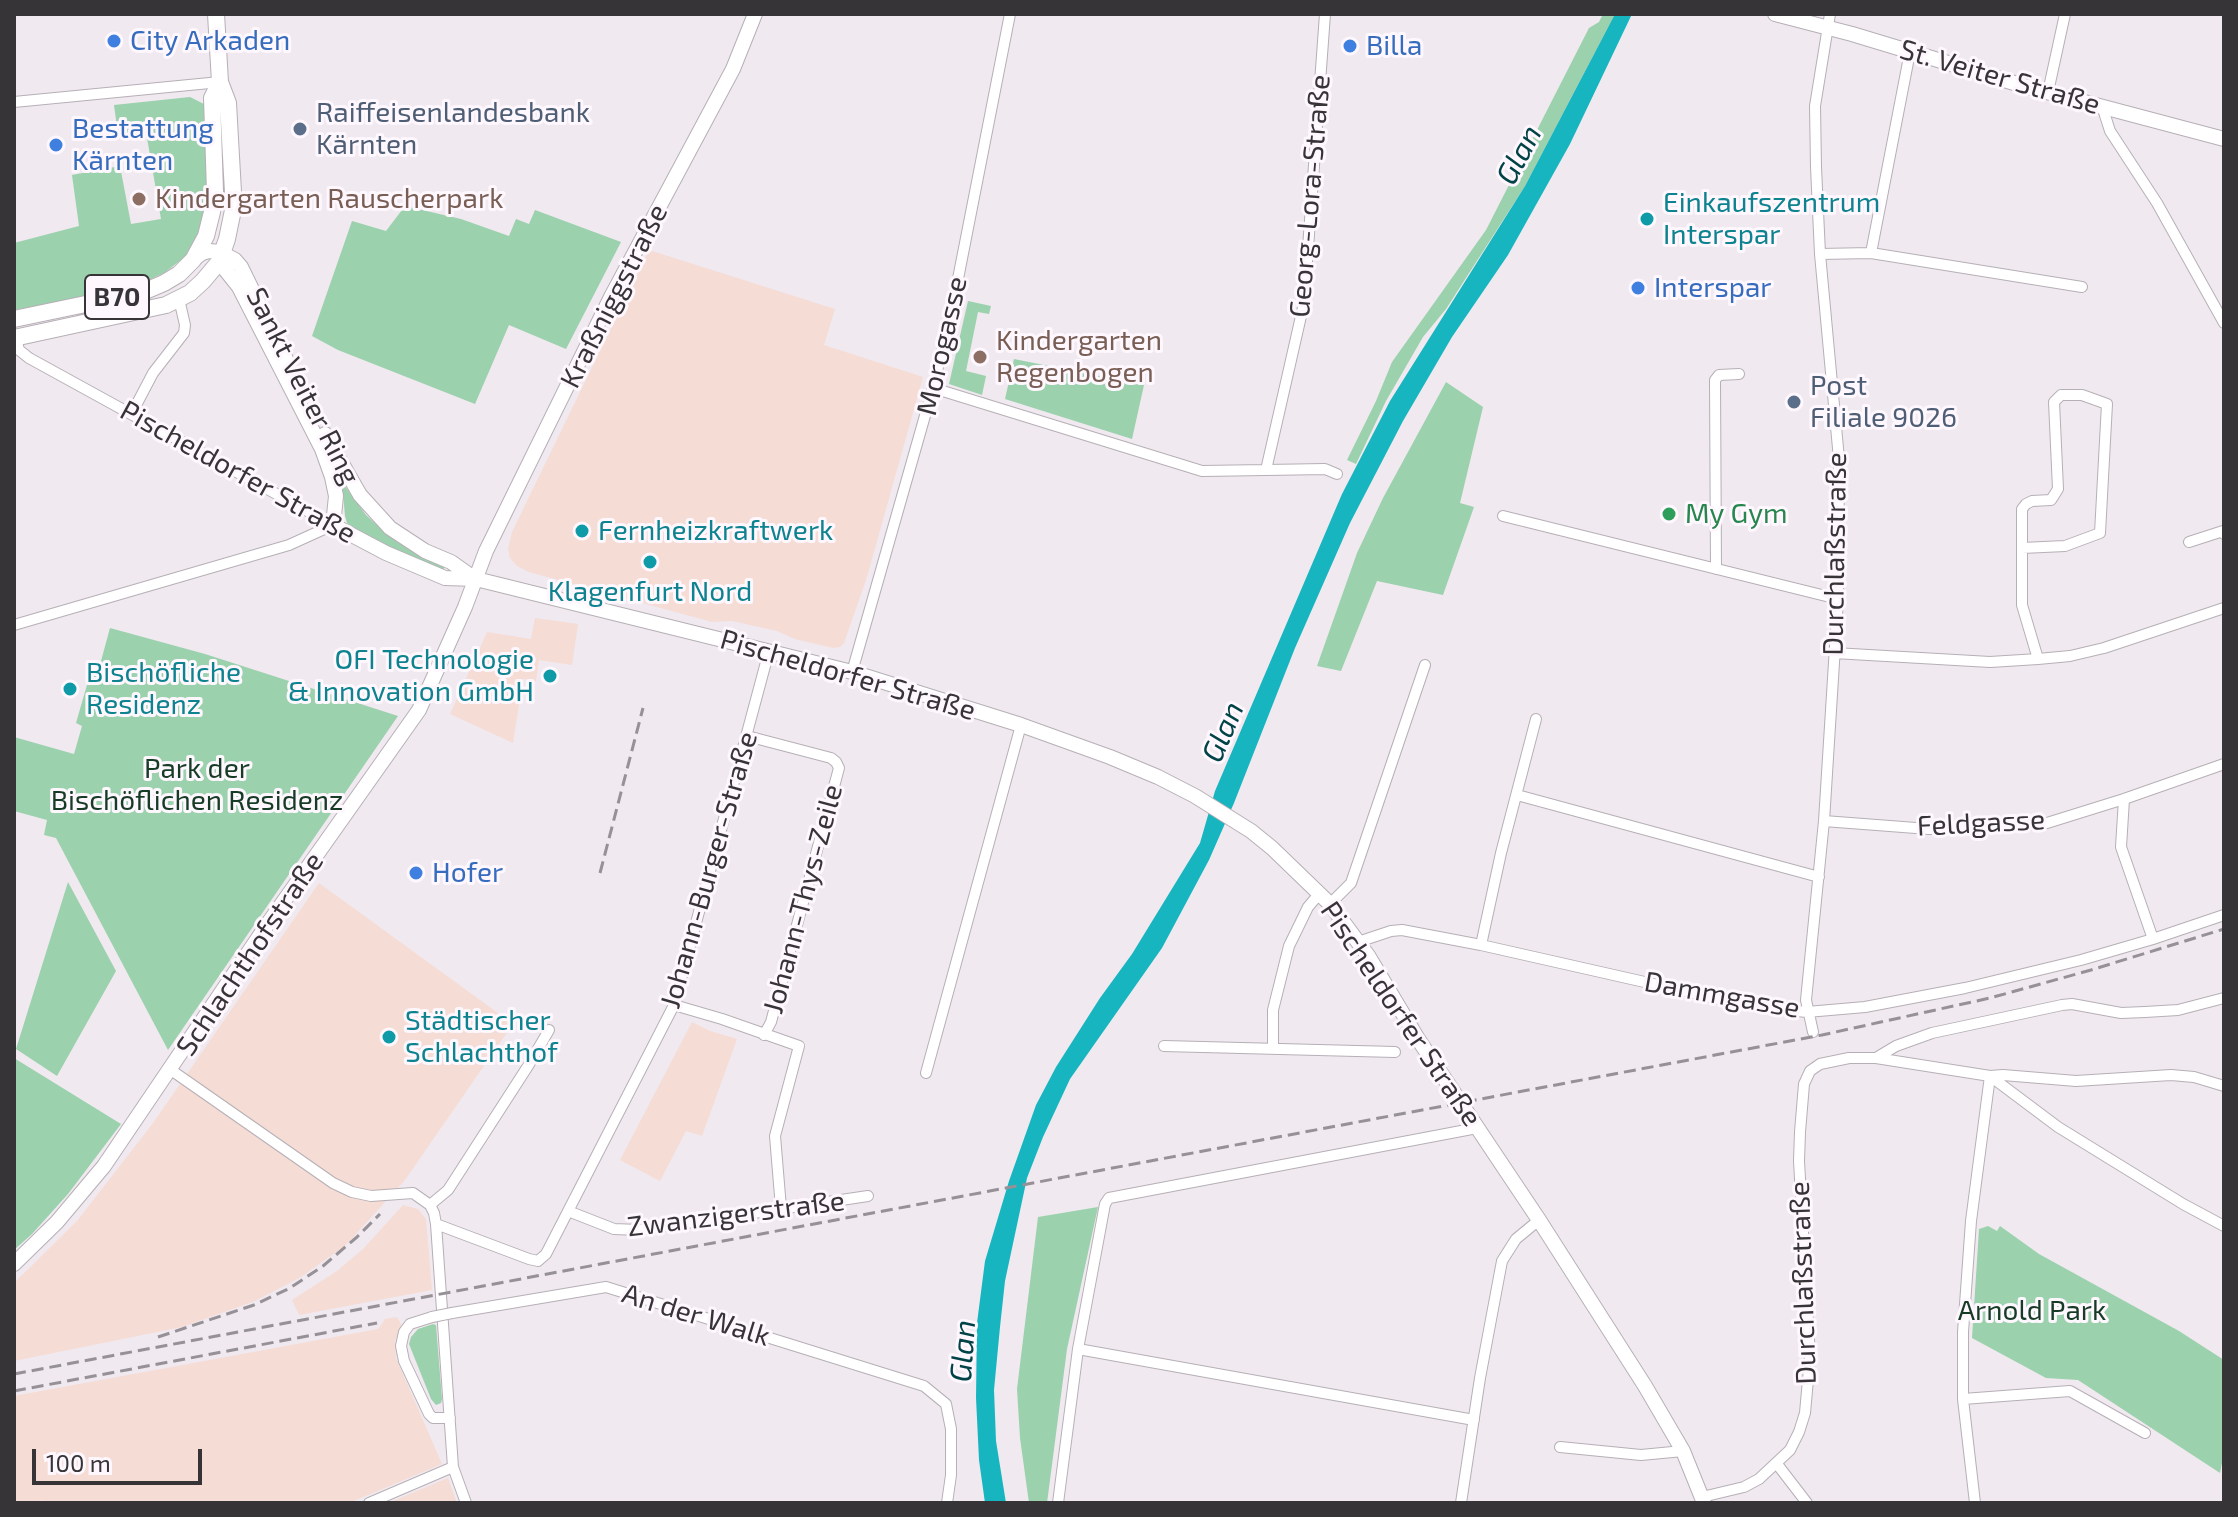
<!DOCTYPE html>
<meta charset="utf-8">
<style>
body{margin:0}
#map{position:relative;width:2238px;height:1517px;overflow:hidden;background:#f0e9f0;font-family:"Exo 2",sans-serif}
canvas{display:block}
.frame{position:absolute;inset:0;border:16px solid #373437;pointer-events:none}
.scale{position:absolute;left:32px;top:1449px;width:170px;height:36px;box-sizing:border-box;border:4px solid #373437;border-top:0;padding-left:10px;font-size:24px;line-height:28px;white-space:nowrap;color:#373437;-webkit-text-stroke:6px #fef7fe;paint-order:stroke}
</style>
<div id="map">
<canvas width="2238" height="1517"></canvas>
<div class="frame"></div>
<div class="scale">100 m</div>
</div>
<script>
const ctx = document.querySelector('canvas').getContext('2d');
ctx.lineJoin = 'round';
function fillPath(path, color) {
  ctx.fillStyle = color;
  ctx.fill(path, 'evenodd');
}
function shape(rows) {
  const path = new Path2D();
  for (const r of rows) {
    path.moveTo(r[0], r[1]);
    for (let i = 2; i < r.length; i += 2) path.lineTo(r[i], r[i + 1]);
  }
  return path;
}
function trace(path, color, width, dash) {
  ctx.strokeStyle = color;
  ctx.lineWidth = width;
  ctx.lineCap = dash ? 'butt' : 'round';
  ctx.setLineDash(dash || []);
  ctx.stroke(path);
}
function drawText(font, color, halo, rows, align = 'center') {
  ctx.font = font + ' "Exo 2",sans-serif';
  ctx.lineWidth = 6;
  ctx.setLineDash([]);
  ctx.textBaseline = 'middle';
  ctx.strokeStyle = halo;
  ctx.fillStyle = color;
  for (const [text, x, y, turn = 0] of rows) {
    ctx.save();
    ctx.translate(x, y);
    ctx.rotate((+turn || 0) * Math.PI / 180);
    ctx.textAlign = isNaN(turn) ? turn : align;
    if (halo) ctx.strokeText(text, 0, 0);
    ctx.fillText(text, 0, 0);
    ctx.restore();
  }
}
fillPath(shape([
 [649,250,835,309,824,345,923,377,867,577,844,643,840,647,833,648,795,639,777,631,732,621,712,622,529,572,517,566,510,558,508,549,512,532],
 [535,618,578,624,572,665,539,660,536,681,523,679,513,743,450,714,487,632,531,639],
 [319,883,513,1024,405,1180,346,1245,301,1277,255,1301,182,1327,14,1361,14,1283,77,1221,153,1123],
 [692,1022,710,1031,737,1039,702,1136,686,1131,660,1181,620,1160],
 [403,1205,418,1209,426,1219,432,1290,299,1315,292,1300,337,1271,363,1249],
 [397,1317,402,1326,395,1341,396,1358,442,1464,349,1503,52,1503,41,1500,39,1503,14,1503,14,1396,378,1329,385,1319],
 [448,1478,457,1503,388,1503]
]), '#f5dcd5');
fillPath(shape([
 [1603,14,1615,14,1525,186,1446,309,1423,337,1386,401,1356,464,1347,460,1376,401,1392,362,1486,230,1589,28,1599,22],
 [190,97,204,104,207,147,207,200,201,235,185,257,164,273,144,282,84,297,14,310,14,243,79,226,72,175,120,166,131,224,161,219,146,132,118,134,114,105],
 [405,206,461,219,509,236,516,219,529,224,535,210,621,242,566,349,509,325,475,404,338,350,312,336,352,221,386,231],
 [968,301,991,306,989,314,978,312,966,371,986,376,982,395,949,384],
 [1014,359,1144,385,1132,439,1005,399],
 [1446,382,1483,407,1460,503,1474,507,1443,595,1377,581,1341,671,1317,666,1357,553,1383,498],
 [342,482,366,515,381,529,397,542,444,567,444,569,443,570,404,554,352,528,347,523,345,516],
 [110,628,205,654,398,716,168,1050,56,838,44,835,47,820,14,811,14,737,74,754,82,726,76,723,91,671,98,672],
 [68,882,116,971,57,1076,16,1049],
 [14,1058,121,1124,68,1194,32,1234,14,1250],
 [1098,1207,1067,1349,1047,1503,1029,1503,1020,1438,1017,1389,1038,1217],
 [1988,1226,1997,1231,2000,1226,2039,1254,2179,1331,2224,1360,2224,1452,2220,1473,2078,1380,2046,1378,1972,1338,1979,1229],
 [433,1324,436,1325,442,1399,441,1403,436,1405,431,1399,409,1344,411,1337,418,1329]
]), '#9bd1ad');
fillPath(shape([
 [1615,14,1632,14,1570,144,1508,255,1452,337,1403,421,1350,523,1295,648,1234,803,1209,860,1162,948,1070,1079,1043,1137,1027,1178,1005,1281,1000,1327,994,1390,996,1441,1006,1503,985,1503,979,1460,976,1398,977,1323,985,1261,1009,1181,1036,1105,1056,1067,1100,998,1132,954,1200,843,1215,791,1342,494,1390,401,1525,186]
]), '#17b5bf');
const street = shape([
 [2048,92,2065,14],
 [14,102,220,82],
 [2102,106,2110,131,2157,203,2224,323],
 [1871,253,1910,52],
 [1820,254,1871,253,2082,287],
 [16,338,19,350,29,358,333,525],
 [933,388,1202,471,1266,470,1304,303,1325,14],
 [132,413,153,373,184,333,185,325,179,299],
 [1266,470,1325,469,1337,474],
 [1503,516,1838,599],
 [2189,542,2223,531,2224,534],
 [2022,548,2065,546,2100,533,2107,404,2082,395,2061,395,2054,402,2058,489,2051,500,2032,501,2026,504,2022,509,2022,605,2038,659],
 [1716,569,1715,380,1719,375,1739,374],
 [14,625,289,545,333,525],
 [1834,653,1990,662,2038,659,2070,656,2104,648,2224,608],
 [852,672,934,384,955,294,1010,14],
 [747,736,831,758,836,762,839,768,771,1022,764,1035],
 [1517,795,1819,877],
 [2124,799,2121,847,2153,939],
 [1824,821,1929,829,1996,828,2047,823,2124,799,2224,764],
 [1330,904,1351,883,1425,665],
 [1358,942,1391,931,1402,930,1481,945,1755,1007,1807,1012,1865,1007,1965,988,2081,960,2153,939,2224,915],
 [1481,945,1501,853,1536,719],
 [674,1005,722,1019,799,1046,775,1136,781,1208],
 [1813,1032,1806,1000,1824,821,1838,599,1839,459,1820,254,1816,167,1815,106,1830,14],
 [1164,1046,1395,1052],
 [1273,1049,1273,1010,1289,946,1308,907,1320,893],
 [1876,1058,1896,1046,1932,1033,2062,1005,2072,1004,2121,1013,2145,1012,2178,1010,2224,998],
 [171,1070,333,1183,352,1192,371,1196,413,1193,430,1205,434,1213,436,1224,453,1467,466,1503],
 [926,1073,1021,725],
 [1990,1076,2003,1075,2076,1081,2171,1075,2194,1077,2224,1086],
 [430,1205,448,1190,528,1066,549,1030],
 [568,1211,614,1229,639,1230,868,1196],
 [436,1224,529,1259,538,1261,546,1254,674,1005,769,651],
 [452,1313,606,1287,924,1386,946,1404,951,1429,951,1475,947,1503],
 [432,1317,410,1324,404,1332,401,1346,404,1361,429,1414,433,1418,450,1418],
 [1078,1349,1474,1420],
 [1963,1399,2070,1391,2145,1433],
 [1560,1447,1641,1455,1683,1451],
 [1777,1464,1807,1503],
 [1702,1497,1744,1487,1759,1479,1790,1450,1799,1432,1805,1413,1810,1357,1799,1161,1800,1132,1804,1084,1810,1071,1820,1064,1849,1058,1876,1058,1990,1076,2058,1127,2183,1204,2224,1226],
 [369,1503,453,1467],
 [1058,1503,1078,1349,1105,1204,1109,1198,1477,1128],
 [1461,1503,1480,1378,1502,1261,1516,1239,1539,1220],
 [1975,1503,1963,1399,1963,1332,1971,1221,1990,1076]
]);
const secondary = shape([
 [1775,14,1852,34,2024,86,2224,139],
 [193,260,202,253,209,251,220,252,235,260,241,267,286,359],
 [219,262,239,287,322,449,332,477,336,496,333,525,386,553,445,578,476,579,852,672,1021,725,1110,757,1158,777,1195,796,1251,831,1272,848,1330,904,1369,957,1418,1039,1539,1220,1645,1386,1683,1451,1704,1503],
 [325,434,360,495,390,528,425,551,451,562,475,579],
 [14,1264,57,1222,104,1166,267,925,419,710,465,607,486,551,611,297,733,69,755,14]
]);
const primary = shape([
 [14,319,143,292,164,283,179,274,193,260,206,236,212,212,215,192,212,98,220,82],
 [14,338,166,305,190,293,203,281,219,262,227,239,233,210,233,192,228,103,220,82,216,14]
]);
trace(street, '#b6b0b6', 12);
trace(secondary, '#b6b0b6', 16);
trace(primary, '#b6b0b6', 18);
trace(street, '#fff', 10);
trace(secondary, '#fff', 14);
trace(primary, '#fff', 16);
trace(shape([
 [600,873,643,708],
 [158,1337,254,1305,290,1288,323,1266,357,1237,380,1214],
 [14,1374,1822,1035,1990,998,2091,970,2224,929],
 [14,1391,377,1323]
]), '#969196', 3, [12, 6]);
const streetBridge = shape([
 [432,1317,452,1313]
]);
trace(streetBridge, '#b6b0b6', 12, []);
trace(streetBridge, '#fff', 10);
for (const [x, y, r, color] of [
 [114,41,8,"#3f7fe0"],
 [1350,46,8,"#3f7fe0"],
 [300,129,8,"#5c6f8a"],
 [56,145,8,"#3f7fe0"],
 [139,199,8,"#8d6e63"],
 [1647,219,8,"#0f9aa8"],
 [1638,288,8,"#3f7fe0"],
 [980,357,8,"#8d6e63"],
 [1794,402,8,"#5c6f8a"],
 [1669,514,8,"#2e9e5b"],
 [582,531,8,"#0f9aa8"],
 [650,562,8,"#0f9aa8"],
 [550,676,8,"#0f9aa8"],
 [70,689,8,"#0f9aa8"],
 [416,873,8,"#3f7fe0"],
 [389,1037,8,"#0f9aa8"]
]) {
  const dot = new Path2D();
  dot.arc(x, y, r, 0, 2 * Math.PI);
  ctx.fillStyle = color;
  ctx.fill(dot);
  trace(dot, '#fef7fe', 3);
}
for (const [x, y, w] of [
 [117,297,64]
]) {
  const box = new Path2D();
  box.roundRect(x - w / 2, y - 22, w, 44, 6);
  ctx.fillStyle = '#fef7fe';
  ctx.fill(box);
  trace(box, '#373437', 2);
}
drawText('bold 26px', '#373437', null, [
 ["B70",117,297]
]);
drawText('28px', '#366cbe', '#fef7fe', [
 ["City Arkaden",130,41],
 ["Billa",1366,46],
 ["Bestattung",72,129],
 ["Kärnten",72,161],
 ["Interspar",1654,288],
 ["Hofer",432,873]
], 'left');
drawText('28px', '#373437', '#fef7fe', [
 ["St. Veiter Straße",2000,77,16],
 ["Georg-Lora-Straße",1310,196,-85],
 ["Kraßniggstraße",614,296,-63],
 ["Morogasse",942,346,-77],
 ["Sankt Veiter Ring",303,386,63],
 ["Pischeldorfer Straße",238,472,29],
 ["Durchlaßstraße",1835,554,-89],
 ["Pischeldorfer Straße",848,675,16],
 ["Feldgasse",1981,823,-3],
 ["Johann-Burger-Straße",709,870,-74],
 ["Johann-Thys-Zeile",803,899,-75],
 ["Schlachthofstraße",250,954,-56],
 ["Dammgasse",1722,995,10],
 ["Pischeldorfer Straße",1401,1014,56],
 ["Zwanzigerstraße",736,1214,-7],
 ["Durchlaßstraße",1803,1283,-92],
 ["An der Walk",696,1315,17]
]);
drawText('28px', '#4e5e75', '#fef7fe', [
 ["Raiffeisenlandesbank",316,113],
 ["Kärnten",316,145],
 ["Post",1810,386],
 ["Filiale 9026",1810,418]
], 'left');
drawText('28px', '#785e54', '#fef7fe', [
 ["Kindergarten Rauscherpark",155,199],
 ["Kindergarten",996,341],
 ["Regenbogen",996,373]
], 'left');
drawText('28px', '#0d838f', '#fef7fe', [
 ["Einkaufszentrum",1663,203],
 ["Interspar",1663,235],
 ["Fernheizkraftwerk",598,531],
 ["Klagenfurt Nord",650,592,"center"],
 ["OFI Technologie",534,660,"right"],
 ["& Innovation GmbH",534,692,"right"],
 ["Bischöfliche",86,673],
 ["Residenz",86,705],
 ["Städtischer",405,1021],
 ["Schlachthof",405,1053]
], 'left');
drawText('28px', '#27864d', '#fef7fe', [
 ["My Gym",1685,514]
], 'left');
drawText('28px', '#173c26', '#fef7fe', [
 ["Park der",197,769],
 ["Bischöflichen Residenz",197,801],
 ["Arnold Park",2032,1311]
]);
drawText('italic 30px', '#014347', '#fef7fe', [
 ["Glan",1519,155,-62],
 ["Glan",1223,732,-67],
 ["Glan",963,1351,-86]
]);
</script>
